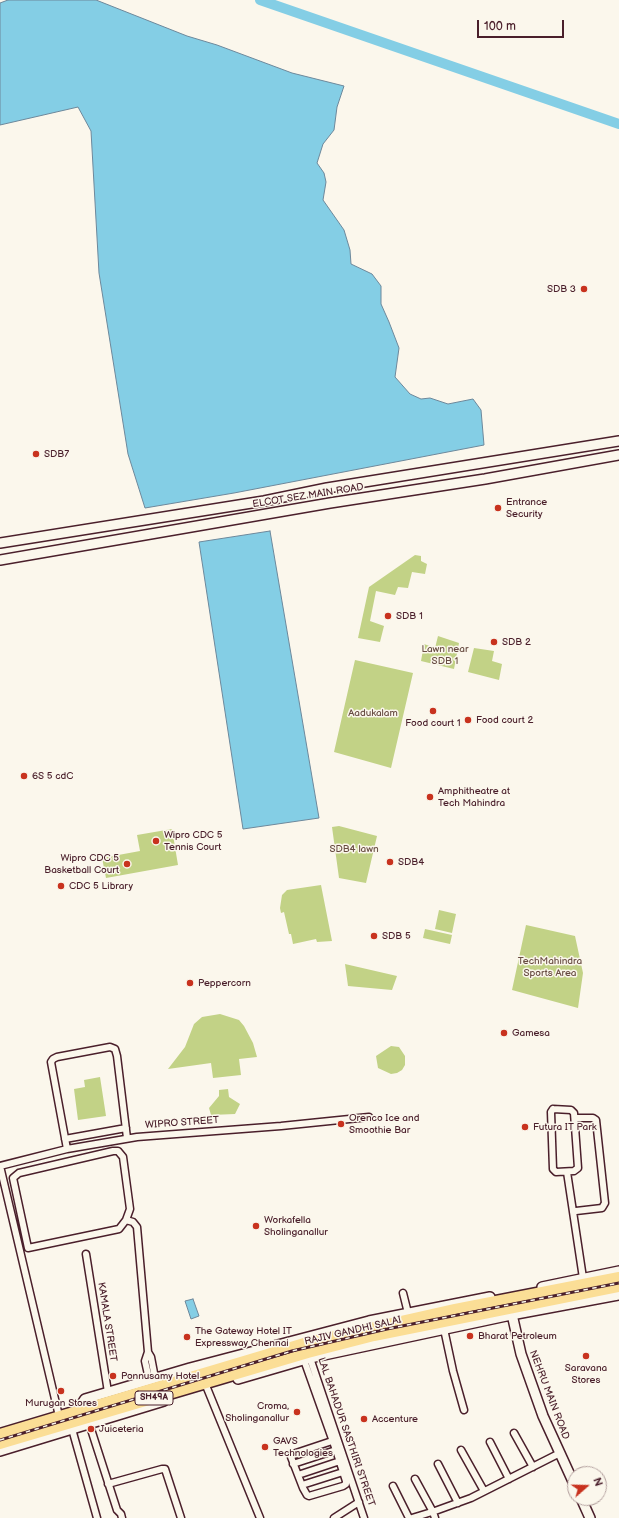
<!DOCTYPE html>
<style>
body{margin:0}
#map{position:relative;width:619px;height:1518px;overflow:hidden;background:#fbf7ec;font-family:"Balsamiq Sans",sans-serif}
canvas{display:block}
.north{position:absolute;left:567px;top:1466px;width:40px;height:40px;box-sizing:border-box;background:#fbf7ec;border:1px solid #b4a19f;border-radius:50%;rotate:70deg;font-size:11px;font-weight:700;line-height:16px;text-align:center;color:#4a1f2b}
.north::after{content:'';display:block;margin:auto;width:14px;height:18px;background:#c8321e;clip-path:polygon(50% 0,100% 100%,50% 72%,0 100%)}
.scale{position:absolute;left:477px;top:20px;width:87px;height:18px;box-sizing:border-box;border:2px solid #4a1f2b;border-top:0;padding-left:5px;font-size:12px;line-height:14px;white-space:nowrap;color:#4a1f2b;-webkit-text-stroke:3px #fbf7ec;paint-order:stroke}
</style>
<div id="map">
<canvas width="619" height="1518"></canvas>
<div class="north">N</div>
<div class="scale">100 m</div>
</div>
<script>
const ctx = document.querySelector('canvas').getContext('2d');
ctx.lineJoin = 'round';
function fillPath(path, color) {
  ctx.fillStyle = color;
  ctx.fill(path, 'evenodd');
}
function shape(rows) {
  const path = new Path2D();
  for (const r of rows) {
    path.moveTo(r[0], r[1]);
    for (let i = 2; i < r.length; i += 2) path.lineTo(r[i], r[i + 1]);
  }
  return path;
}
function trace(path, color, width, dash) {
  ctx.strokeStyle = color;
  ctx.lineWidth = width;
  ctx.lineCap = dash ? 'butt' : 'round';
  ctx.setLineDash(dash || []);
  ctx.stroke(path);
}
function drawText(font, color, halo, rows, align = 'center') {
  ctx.font = font + ' "Balsamiq Sans",sans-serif';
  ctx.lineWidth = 3;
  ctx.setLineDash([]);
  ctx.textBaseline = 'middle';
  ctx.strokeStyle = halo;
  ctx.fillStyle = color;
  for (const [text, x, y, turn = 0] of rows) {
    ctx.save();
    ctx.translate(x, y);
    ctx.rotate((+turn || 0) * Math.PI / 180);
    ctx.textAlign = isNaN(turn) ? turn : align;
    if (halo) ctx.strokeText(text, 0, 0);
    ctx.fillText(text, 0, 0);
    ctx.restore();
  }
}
fillPath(shape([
 [415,555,421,556,421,561,427,564,425,574,412,572,408,588,398,587,395,595,376,591,370,621,384,626,380,642,358,638,369,587],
 [438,636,459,643,454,669,421,661,424,644,435,648],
 [474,648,494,651,492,661,502,664,499,680,468,672],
 [355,660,413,673,391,768,334,752],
 [339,826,377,836,366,883,339,878,332,827],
 [172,829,178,865,106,878,102,858,140,851,137,835],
 [321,885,332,941,317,942,316,939,293,944,291,934,289,934,284,912,281,913,280,908,282,895,287,890],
 [439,910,456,914,452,933,435,929],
 [526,925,575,936,583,973,578,1008,512,990],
 [425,929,452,935,450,944,423,938],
 [345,964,397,976,392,990,348,986],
 [220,1014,239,1020,244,1026,253,1043,257,1057,239,1059,241,1075,213,1078,211,1063,168,1069,185,1047,194,1024,202,1017],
 [391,1046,399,1047,405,1056,405,1065,402,1070,397,1073,391,1074,378,1068,376,1056],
 [100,1077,106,1116,78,1120,74,1089,85,1087,84,1080],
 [228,1089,229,1097,240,1104,235,1114,211,1115,209,1108,219,1096,219,1090]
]), '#c2d286');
const water = shape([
 [8,0,96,0,187,36,217,45,292,73,344,86,337,107,334,130,323,144,317,163,324,173,326,182,323,200,344,230,350,250,351,264,372,274,381,286,381,304,389,322,399,348,395,377,410,394,421,399,430,398,448,404,473,399,481,410,484,445,234,493,145,508,128,454,99,273,91,131,78,107,0,125,0,3,8,0],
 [270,531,319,818,243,829,199,542,270,531],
 [193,1299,199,1316,191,1319,185,1301,193,1299]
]);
fillPath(water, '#84cee5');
trace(water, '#6d889b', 1);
trace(shape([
 [260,0,619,124]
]), '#84cee5', 10);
const street = shape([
 [553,1109,571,1110,574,1113,578,1168,574,1171,556,1172,553,1169,551,1112,553,1109],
 [575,1118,593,1118,596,1120,605,1203,602,1208,576,1211],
 [65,1139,126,1128],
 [67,1149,51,1062,53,1059,57,1057,110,1047,115,1049,117,1056,127,1138],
 [0,1166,67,1149,137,1137,281,1126,369,1117],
 [0,1166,59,1416],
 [567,1172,583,1278],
 [126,1220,119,1229,28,1248,13,1178,19,1173,113,1151,118,1151,123,1157,130,1209,126,1220,133,1222,137,1227,148,1352,145,1361,149,1379],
 [86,1254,108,1392],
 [403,1293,408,1313],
 [444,1329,453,1371,464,1410],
 [148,1352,151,1357,155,1378],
 [309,1355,364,1518],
 [304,1360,336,1450,346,1481,346,1484,343,1486,309,1496,307,1495,303,1488,291,1457,296,1453,332,1441],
 [207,1388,260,1518],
 [89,1423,117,1510,121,1514,122,1518],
 [72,1429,97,1518],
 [514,1433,533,1467],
 [490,1442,509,1479],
 [461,1450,484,1491],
 [293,1464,336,1450],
 [438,1464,458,1503],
 [298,1475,340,1461],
 [415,1479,433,1512,435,1518],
 [108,1484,162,1469,165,1469,181,1518],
 [302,1485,343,1472],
 [393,1486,409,1518],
 [334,1518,359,1502],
 [412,1518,435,1511,471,1498,560,1453]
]);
const secondary = shape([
 [0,543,264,501,327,488,619,441],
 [0,560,330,503,485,479,619,455],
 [542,1287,619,1271],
 [511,1310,521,1354,543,1416,575,1486],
 [238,1379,310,1358,511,1315,619,1295],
 [78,1410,85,1399,190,1368,369,1321,490,1297],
 [0,1451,164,1401],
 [581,1498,590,1518]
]);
const primary = shape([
 [0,1434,304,1343,455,1309,619,1277],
 [0,1444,308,1353,374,1336,619,1287]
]);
trace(street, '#4a1f2b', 9);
trace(secondary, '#4a1f2b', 12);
trace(primary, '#4a1f2b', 13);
trace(street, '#fbf7ec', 6);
trace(secondary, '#fbf7ec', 9);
trace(primary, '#fbde96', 10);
const rail = shape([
 [0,1440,292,1351,387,1329,619,1283]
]);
trace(rail, '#4a1f2b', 3);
trace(rail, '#fbf7ec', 1.5, [4.5]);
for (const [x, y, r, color] of [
 [584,289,4,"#c8321e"],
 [36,454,4,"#c8321e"],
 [498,508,4,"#c8321e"],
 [388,616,4,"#c8321e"],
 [494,642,4,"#c8321e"],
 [433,711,4,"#c8321e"],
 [468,720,4,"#c8321e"],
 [24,776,4,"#c8321e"],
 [430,797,4,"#c8321e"],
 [156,841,4,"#c8321e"],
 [390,862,4,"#c8321e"],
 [127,864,4,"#c8321e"],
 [61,886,4,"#c8321e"],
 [374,936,4,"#c8321e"],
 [190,983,4,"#c8321e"],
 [504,1033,4,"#c8321e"],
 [341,1124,4,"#c8321e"],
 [525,1127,4,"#c8321e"],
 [256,1226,4,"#c8321e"],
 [470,1336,4,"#c8321e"],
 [187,1337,4,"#c8321e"],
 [586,1356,4,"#c8321e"],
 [113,1376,4,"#c8321e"],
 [61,1391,4,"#c8321e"],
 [297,1412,4,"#c8321e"],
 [364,1419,4,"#c8321e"],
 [91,1429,4,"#c8321e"],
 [265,1447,4,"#c8321e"]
]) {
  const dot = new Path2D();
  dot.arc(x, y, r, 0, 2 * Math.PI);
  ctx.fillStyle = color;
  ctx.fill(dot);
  trace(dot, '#fbf7ec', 1.5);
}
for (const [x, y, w] of [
 [154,1398,38]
]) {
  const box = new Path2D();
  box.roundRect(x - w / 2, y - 7, w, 14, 3);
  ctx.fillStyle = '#fbf7ec';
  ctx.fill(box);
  trace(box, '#4a1f2b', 1);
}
drawText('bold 9px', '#4a1f2b', null, [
 ["SH49A",154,1398]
]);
drawText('10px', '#4a1f2b', '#fbf7ec', [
 ["SDB 3",576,289,"right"],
 ["SDB7",44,454],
 ["Entrance",506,502],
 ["Security",506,514],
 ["SDB 1",396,616],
 ["SDB 2",502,642],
 ["Food court 2",476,720],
 ["Food court 1",433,723,"center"],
 ["6S 5 cdC",32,776],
 ["Amphitheatre at",438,791],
 ["Tech Mahindra",438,803],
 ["Wipro CDC 5",164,835],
 ["Tennis Court",164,847],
 ["Wipro CDC 5",119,858,"right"],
 ["Basketball Court",119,870,"right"],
 ["SDB4",398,862],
 ["CDC 5 Library",69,886],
 ["SDB 5",382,936],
 ["Peppercorn",198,983],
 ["Gamesa",512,1033],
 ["Orenco Ice and",349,1118],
 ["Smoothie Bar",349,1130],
 ["Futura IT Park",533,1127],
 ["Workafella",264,1220],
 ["Sholinganallur",264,1232],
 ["The Gateway Hotel IT",195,1331],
 ["Expressway Chennai",195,1343],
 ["Bharat Petroleum",478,1336],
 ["Saravana",586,1368,"center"],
 ["Stores",586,1380,"center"],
 ["Ponnusamy Hotel",121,1376],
 ["Murugan Stores",61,1403,"center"],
 ["Croma,",289,1406,"right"],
 ["Sholinganallur",289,1418,"right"],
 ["Accenture",372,1419],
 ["Juiceteria",99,1429],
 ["GAVS",273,1441],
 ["Technologies",273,1453]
], 'left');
drawText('10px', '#4a1f2b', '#fbf7ec', [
 ["ELCOT SEZ MAIN ROAD",308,496,-9],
 ["WIPRO STREET",182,1123,-4],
 ["KAMALA STREET",107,1322,81],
 ["RAJIV GANDHI SALAI",353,1331,-13],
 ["NEHRU MAIN ROAD",549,1395,69],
 ["LAL BAHADUR SASTHIRI STREET",346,1432,71]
]);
drawText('10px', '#684c42', '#fbf7ec', [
 ["Lawn near",445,649],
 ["SDB 1",445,661],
 ["Aadukalam",373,713],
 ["SDB4 lawn",354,849],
 ["TechMahindra",550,961],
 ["Sports Area",550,973]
]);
</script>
